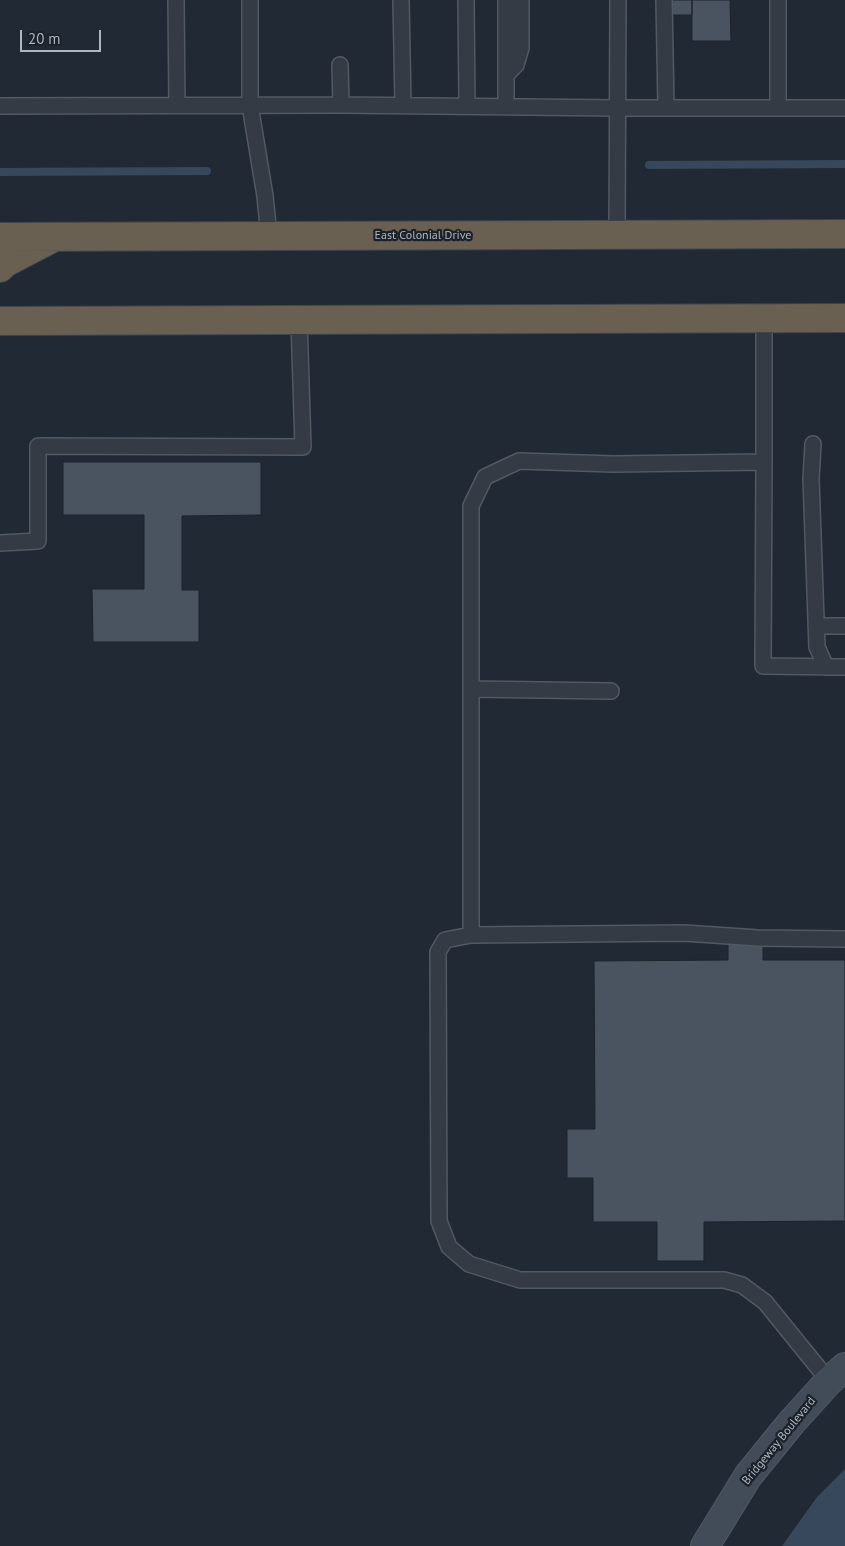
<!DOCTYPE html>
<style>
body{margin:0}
#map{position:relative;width:845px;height:1546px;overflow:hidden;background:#212a34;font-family:"PT Sans",sans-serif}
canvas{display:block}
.scale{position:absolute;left:20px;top:30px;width:81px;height:22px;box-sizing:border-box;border:2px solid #aeb6c2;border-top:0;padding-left:6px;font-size:15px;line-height:18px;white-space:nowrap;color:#aeb6c2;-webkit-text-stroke:4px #1a2129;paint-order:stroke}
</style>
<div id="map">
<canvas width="845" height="1546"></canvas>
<div class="scale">20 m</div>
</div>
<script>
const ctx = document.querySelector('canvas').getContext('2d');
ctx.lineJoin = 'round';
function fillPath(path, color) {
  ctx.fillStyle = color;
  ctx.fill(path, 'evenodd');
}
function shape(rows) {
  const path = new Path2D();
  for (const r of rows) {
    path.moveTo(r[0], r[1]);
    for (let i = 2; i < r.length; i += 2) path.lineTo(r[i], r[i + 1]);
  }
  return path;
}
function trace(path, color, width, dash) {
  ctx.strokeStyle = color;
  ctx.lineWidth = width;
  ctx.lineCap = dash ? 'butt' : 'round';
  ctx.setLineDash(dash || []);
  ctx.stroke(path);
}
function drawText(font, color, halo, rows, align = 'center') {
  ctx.font = font + ' "PT Sans",sans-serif';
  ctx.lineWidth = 4.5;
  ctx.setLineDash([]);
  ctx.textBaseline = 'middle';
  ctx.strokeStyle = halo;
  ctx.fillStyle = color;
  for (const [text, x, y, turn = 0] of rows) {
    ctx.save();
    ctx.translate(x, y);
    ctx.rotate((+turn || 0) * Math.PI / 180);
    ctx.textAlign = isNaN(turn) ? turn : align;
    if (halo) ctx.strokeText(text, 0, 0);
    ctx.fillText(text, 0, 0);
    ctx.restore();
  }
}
fillPath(shape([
 [845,1469,845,1546,782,1546,817,1497]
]), '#37485c');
trace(shape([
 [649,165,845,164],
 [0,172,207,171]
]), '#37485c', 8);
const building = shape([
 [666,0,692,0,692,15,666,15,666,0],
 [692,0,730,0,731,41,692,41,692,0],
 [63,462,261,462,261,515,182,516,182,590,199,590,199,642,93,642,92,589,144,589,144,515,63,515,63,462],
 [728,942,763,942,763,960,845,960,845,1221,704,1222,704,1261,657,1261,657,1222,593,1222,593,1178,567,1178,567,1129,595,1129,594,961,728,960,728,942]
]);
fillPath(building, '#495460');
trace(building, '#1c232b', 1);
const lane = shape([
 [176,0,177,105],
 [250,0,250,105,265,196,269,236],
 [401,0,403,105],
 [466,0,467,105],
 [506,0,506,106],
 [664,0,666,107],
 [778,0,778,107],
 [340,65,341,105],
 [507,74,516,65,521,48,521,0],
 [0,106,341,105,617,108,845,108],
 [617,235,618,0],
 [764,318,764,462,613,464,519,461,485,477,471,506,471,935,684,933,758,938,845,939],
 [813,444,811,479,817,647,826,667],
 [764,462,763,666,845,667],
 [0,543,38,541,38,446,303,447,299,320],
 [816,626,845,626],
 [471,689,611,691],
 [471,935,445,940,438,952,439,1221,449,1247,469,1264,520,1280,724,1280,742,1285,765,1302,829,1381]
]);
const secondary = shape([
 [705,1546,748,1476,791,1423,829,1381,845,1367]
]);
const highway = shape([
 [0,237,845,234],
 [0,268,5,263,51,239],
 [0,321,845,318]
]);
trace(lane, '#515963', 18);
trace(secondary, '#515963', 30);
trace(highway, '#3f464f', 30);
trace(lane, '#343b45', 15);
trace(secondary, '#424b58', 28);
trace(highway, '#6a6052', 28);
drawText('12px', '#aeb6c2', '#1a2129', [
 ["East Colonial Drive",423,236],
 ["Bridgeway Boulevard",779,1441,-51]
]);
</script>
